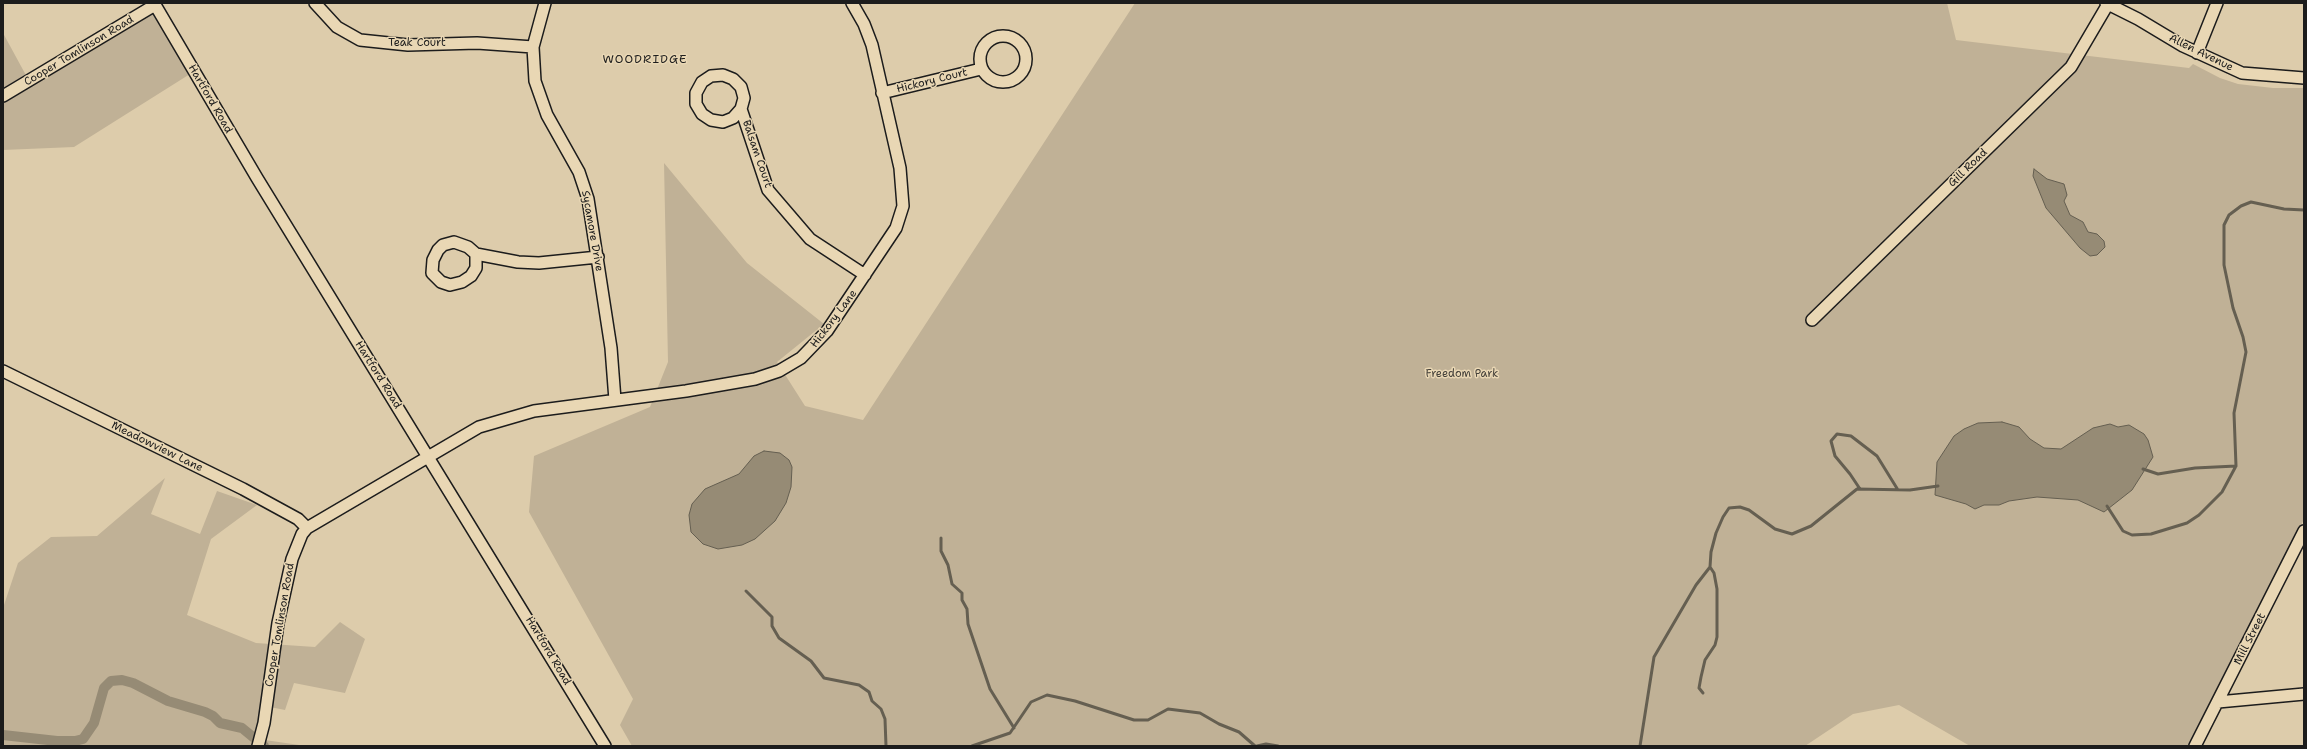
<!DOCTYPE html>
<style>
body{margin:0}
#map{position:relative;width:2307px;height:749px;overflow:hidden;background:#ddccab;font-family:"Shantell Sans",sans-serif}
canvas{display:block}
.frame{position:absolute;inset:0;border:4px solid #1c1c1c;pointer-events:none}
</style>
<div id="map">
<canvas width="2307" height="749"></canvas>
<div class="frame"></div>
</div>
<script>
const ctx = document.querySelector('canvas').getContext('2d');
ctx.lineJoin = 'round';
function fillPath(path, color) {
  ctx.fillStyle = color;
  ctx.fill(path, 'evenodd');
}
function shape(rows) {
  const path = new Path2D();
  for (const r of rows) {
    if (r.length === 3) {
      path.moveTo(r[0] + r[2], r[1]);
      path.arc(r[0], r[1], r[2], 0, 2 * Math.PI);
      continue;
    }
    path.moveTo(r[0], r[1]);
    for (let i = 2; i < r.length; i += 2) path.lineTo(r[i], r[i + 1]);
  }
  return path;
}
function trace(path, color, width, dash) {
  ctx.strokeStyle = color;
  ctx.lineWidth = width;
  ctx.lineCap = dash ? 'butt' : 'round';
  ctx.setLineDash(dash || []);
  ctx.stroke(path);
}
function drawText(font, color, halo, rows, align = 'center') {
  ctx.font = font + ' "Shantell Sans",sans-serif';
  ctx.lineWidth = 3;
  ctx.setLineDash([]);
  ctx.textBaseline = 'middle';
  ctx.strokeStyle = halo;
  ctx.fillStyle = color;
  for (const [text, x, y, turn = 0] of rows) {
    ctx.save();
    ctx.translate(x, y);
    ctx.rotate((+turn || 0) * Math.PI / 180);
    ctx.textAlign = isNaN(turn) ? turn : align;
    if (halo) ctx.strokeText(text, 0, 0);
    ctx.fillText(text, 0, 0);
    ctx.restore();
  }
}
fillPath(shape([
 [1135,3,1947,3,1956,40,2189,68,2193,64,2220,78,2238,84,2273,88,2304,88,2304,519,2193,746,1970,746,1899,705,1853,714,1805,746,632,746,620,725,633,699,529,512,534,456,650,407,668,362,664,163,747,263,824,324,777,362,805,406,863,420],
 [155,11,190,74,74,147,3,150,3,33,28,79],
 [165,478,151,514,200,534,217,491,257,505,211,539,187,615,256,643,315,647,340,622,365,639,345,693,294,683,285,710,265,706,258,739,306,746,3,746,3,608,18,563,51,537,97,536]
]), '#c0b196');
const water = shape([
 [2034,169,2047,179,2064,184,2067,195,2064,201,2070,215,2083,222,2088,232,2097,234,2104,241,2105,247,2097,255,2090,256,2080,248,2046,208,2033,176,2034,169],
 [2002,422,2019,427,2030,439,2044,448,2061,449,2093,428,2110,424,2118,427,2129,425,2144,434,2148,440,2153,457,2132,490,2104,512,2078,500,2037,497,2009,501,1999,505,1984,505,1975,509,1966,504,1935,495,1937,462,1954,436,1964,429,1978,423,2002,422],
 [764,451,780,453,789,460,792,467,791,487,786,503,775,521,755,539,742,545,718,549,703,544,691,532,689,515,692,504,705,489,739,474,754,456,764,451]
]);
fillPath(water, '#968b75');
trace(water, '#655f51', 1);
trace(shape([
 [2143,469,2158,474,2195,468,2236,466],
 [1860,489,1850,474,1835,456,1831,441,1837,434,1851,436,1877,456,1898,490],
 [2107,506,2123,531,2132,535,2151,534,2187,523,2199,515,2222,492,2236,466,2234,413,2246,352,2243,337,2233,308,2224,265,2224,225,2229,215,2241,206,2251,202,2284,209,2304,210],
 [941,538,941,551,948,565,952,584,962,593,962,600,967,609,968,624,990,689,1014,728],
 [746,591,772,617,772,626,779,638,811,661,824,678,859,685,869,692,872,701,881,709,885,719,886,746],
 [1703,693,1699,688,1701,677,1705,660,1715,645,1717,637,1717,589,1714,573,1710,567],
 [972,746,1010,733,1031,702,1047,695,1075,701,1134,720,1148,720,1168,709,1200,713,1219,724,1239,732,1255,746],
 [1257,746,1266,744,1278,746],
 [1640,746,1654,657,1696,585,1710,567,1711,552,1716,533,1723,517,1729,508,1740,507,1749,510,1775,529,1792,534,1811,526,1857,489,1910,490,1938,486]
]), '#655f51', 3);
trace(shape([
 [3,735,57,741,75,741,83,739,94,723,104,688,111,681,122,680,133,683,168,701,205,712,213,716,220,723,242,728,264,746]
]), '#968b75', 10);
const minor = shape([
 [154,3,257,178,605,746],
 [315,3,337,27,360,40,408,45,477,43,533,47],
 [545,3,533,47,535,81,547,115,579,172,588,199,611,348,615,400],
 [2106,3,2138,19,2183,46,2242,73,2304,78],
 [1003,59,23],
 [2197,53,2217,3],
 [882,93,981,69],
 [3,96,155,5],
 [741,109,733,118,723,122,711,120,702,114,696,104,696,93,702,82,711,76,723,75,733,79,741,87,744,98,741,109,768,190,810,239,865,275],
 [476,254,476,268,471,276,462,282,450,285,441,282,432,273,433,260,438,250,443,245,454,242,468,247,476,254,518,262,539,263,598,257],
 [1812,320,2071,67,2108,4],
 [3,371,243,489,298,519,307,528],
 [2218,702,2304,694],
 [258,746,264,723,278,623,292,559,302,534,307,528,479,427,534,411,686,391,755,379,779,371,801,358,827,331,896,228,903,206,900,168,872,45,864,24,852,3],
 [2195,746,2304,531]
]);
trace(minor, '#1c1c1c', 14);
trace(minor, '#e9d7b4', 11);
drawText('11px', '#1c1c1c', '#e9d7b4', [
 ["Teak Court",417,43],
 ["Cooper Tomlinson Road",79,51,-31],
 ["Allen Avenue",2201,53,26],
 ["Hickory Court",932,81,-14],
 ["Hartford Road",210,99,60],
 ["Balsam Court",757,154,71],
 ["Gill Road",1968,168,-44],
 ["Sycamore Drive",592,231,80],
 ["Hickory Lane",834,319,-53],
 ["Hartford Road",378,375,58],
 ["Meadowview Lane",157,447,26],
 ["Cooper Tomlinson Road",280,625,-80],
 ["Mill Street",2250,639,-63],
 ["Hartford Road",548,651,59]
]);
drawText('11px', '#45413a', '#e9d7b4', [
 ["Freedom Park",1462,374]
]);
ctx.letterSpacing = '1px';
drawText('12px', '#1c1c1c', '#e9d7b4', [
 ["WOODRIDGE",645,60]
]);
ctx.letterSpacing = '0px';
</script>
